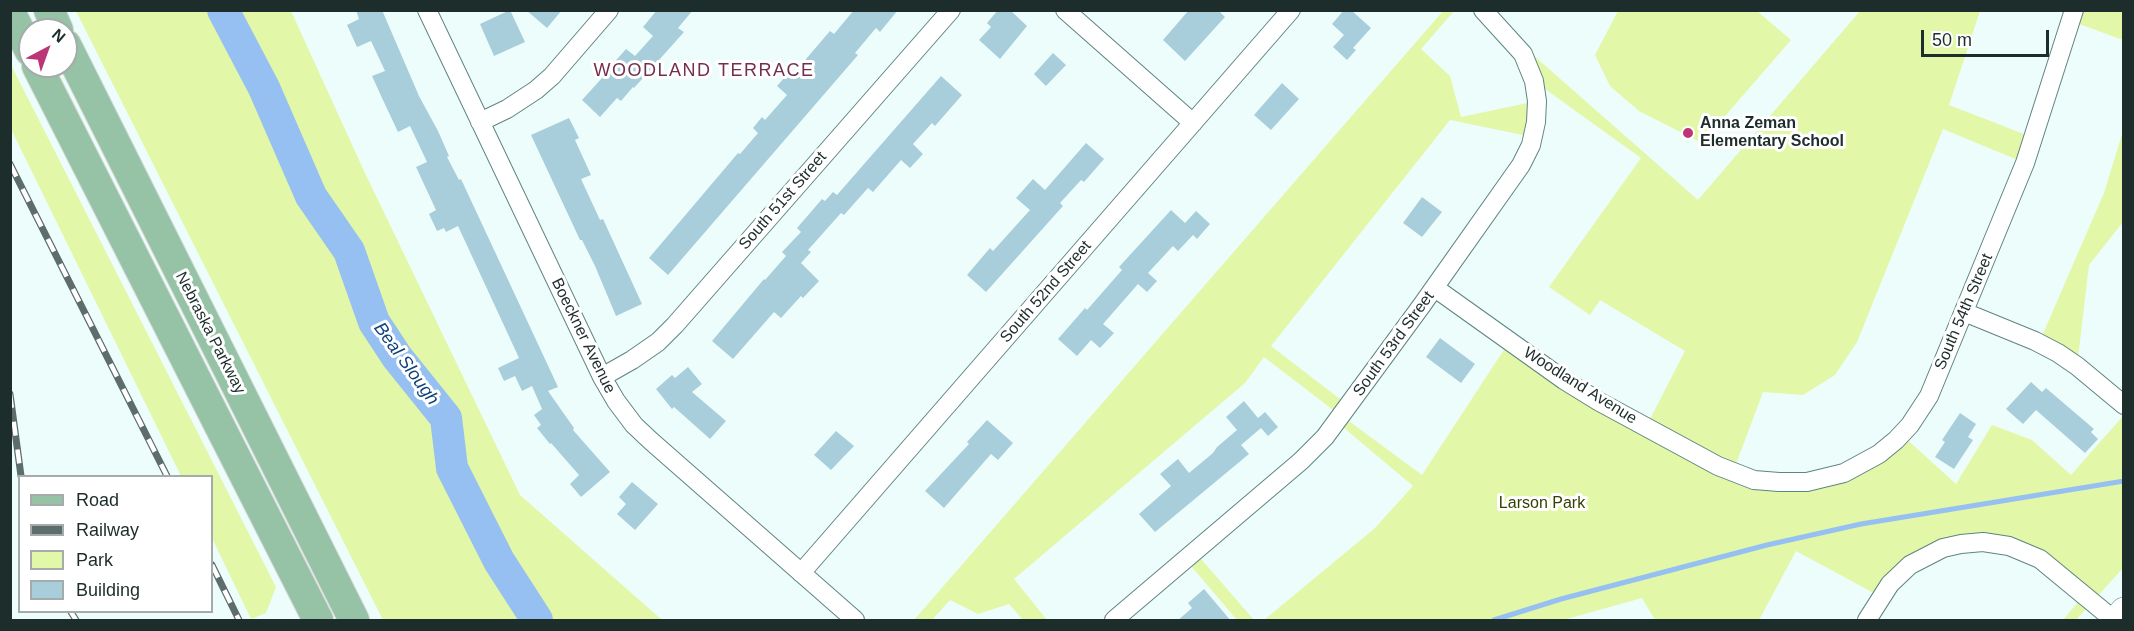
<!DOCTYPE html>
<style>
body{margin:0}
#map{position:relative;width:2134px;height:631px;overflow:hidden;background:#edfdfb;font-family:Helvetica,sans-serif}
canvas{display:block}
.frame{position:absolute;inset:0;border:12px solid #1d2d2b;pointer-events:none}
.legend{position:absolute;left:18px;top:475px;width:195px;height:138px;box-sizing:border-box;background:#fff;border:2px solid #a5abaa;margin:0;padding:8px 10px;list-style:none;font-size:18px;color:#1d2d2b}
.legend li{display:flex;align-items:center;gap:12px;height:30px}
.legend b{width:30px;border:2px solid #a5abaa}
.north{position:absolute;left:18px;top:18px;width:60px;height:60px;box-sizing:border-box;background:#fff;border:2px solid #a5abaa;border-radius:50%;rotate:41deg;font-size:16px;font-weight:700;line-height:24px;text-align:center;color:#1d2d2b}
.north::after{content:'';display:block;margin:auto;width:21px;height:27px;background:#bc3677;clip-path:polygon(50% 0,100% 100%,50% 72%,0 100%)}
.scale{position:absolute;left:1921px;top:30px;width:128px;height:27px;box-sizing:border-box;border:3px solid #1d2d2b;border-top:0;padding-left:8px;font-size:18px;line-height:21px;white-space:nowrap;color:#1d2d2b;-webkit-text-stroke:4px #fff;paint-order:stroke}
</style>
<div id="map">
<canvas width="2134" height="631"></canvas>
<div class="frame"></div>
<ul class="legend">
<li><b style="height:8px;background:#96c2a6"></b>Road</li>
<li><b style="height:8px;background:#5d6d6b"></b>Railway</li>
<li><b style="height:16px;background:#e2f7a7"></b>Park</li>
<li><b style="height:16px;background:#a8cedb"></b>Building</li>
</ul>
<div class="north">N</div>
<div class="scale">50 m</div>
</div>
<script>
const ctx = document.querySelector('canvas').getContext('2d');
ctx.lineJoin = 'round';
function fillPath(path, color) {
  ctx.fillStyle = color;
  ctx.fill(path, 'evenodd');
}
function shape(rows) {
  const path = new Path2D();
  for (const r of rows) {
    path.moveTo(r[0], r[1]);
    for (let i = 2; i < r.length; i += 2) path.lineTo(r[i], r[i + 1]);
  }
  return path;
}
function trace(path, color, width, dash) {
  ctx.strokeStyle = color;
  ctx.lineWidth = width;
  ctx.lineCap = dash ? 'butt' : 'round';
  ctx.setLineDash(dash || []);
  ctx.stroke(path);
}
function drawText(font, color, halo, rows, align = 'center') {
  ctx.font = font + ' Helvetica,sans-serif';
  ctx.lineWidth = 6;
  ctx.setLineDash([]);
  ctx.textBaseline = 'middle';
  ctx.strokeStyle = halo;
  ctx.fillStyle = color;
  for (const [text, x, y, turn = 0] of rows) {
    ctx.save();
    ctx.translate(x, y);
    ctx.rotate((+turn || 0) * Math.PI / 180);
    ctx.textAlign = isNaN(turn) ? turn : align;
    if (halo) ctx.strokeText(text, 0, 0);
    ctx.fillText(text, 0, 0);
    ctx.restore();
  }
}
fillPath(shape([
 [76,11,291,11,364,171,520,495,662,620,383,620],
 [1443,11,1454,11,1421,49,1450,76,1461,117,1537,101,1533,137,1450,120,1271,346,1349,406,1342,416,1422,475,1509,342,1646,427,1685,351,1600,300,1590,315,1549,287,1641,158,1534,81,1483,11,1698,200,1860,11,1980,11,1949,105,2034,138,2025,163,1943,129,1857,342,1835,375,1803,395,1763,392,1733,472,1807,482,1902,435,1956,484,1992,425,2032,440,2071,475,2123,416,2123,568,2076,620,2063,620,2084,595,2033,555,1949,546,1881,597,1796,551,1759,620,1655,620,1642,598,1563,620,1264,620,1374,529,1413,486,1337,422,1341,416,1264,357,1245,383,1014,579,1047,620,1023,620,1009,604,978,614,950,600,932,620,914,620],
 [1618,11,1757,11,1791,40,1706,138,1698,141,1639,111,1610,86,1595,55],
 [2074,11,2123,11,2123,40,2071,21],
 [10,63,276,587,266,613,251,619,212,538,212,476,181,476,11,129],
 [2123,131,2123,222,2089,265,2077,366,2039,343,2104,193],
 [1195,552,1254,620,1237,620,1186,560]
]), '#e2f7a7');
trace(shape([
 [1494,620,1561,599,1767,545,1861,524,2124,481]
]), '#97c0f2', 5);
trace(shape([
 [223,10,264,88,311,196,349,251,374,322,397,357,446,418,452,468,499,561,537,620]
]), '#97c0f2', 32);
fillPath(shape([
 [356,10,382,10,419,96,438,131,449,156,447,157,459,180,461,179,558,387,548,391,574,428,573,430,610,472,581,497,570,484,579,475,551,443,550,444,537,428,541,425,534,415,542,409,532,386,522,391,515,376,504,381,498,368,519,358,458,226,446,232,444,228,437,231,429,214,436,210,416,167,427,162,410,126,398,132,382,98,372,76,385,71,371,41,357,47,347,25,359,19],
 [510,10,525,42,494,56,480,24],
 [526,10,562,10,547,28],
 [657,10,693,10,678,28,684,32,634,88,633,87,621,101,617,98,600,117,582,100,612,67,611,66,626,49,635,56,653,36,643,27],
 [854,10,898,10,880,32,876,28,855,53,858,55,668,275,649,258,738,153,740,154,758,133,753,128,762,117,765,120,787,95,777,86,791,70,794,73,830,31,834,34],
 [998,10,1010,10,1027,26,1000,59,979,40,991,27,987,23],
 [1189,10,1218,10,1225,17,1185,61,1163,40],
 [1344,10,1351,10,1371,28,1353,48,1356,50,1347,60,1333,47,1344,35,1332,24],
 [1053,53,1066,65,1046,86,1034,74],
 [941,76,962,95,935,126,932,123,913,144,923,154,910,168,901,160,873,192,868,188,844,215,841,213,808,250,811,252,801,263,819,281,803,298,801,296,781,318,774,312,733,359,712,341,764,279,765,280,786,256,782,252,801,232,797,228,810,213,822,199,825,201,833,192,837,195],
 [1282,83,1299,99,1271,130,1254,115],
 [569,118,579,138,575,140,591,175,581,179,600,220,603,219,642,304,616,316,595,266,582,240,580,240,531,135],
 [1086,143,1104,159,1084,182,1081,180,1060,203,1063,206,986,292,967,275,990,248,993,251,1030,210,1016,198,1033,179,1045,190],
 [1422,197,1442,212,1422,237,1403,223],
 [1171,210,1185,223,1196,211,1210,224,1197,239,1193,235,1178,251,1173,246,1148,273,1157,281,1147,292,1138,284,1103,324,1114,333,1100,348,1091,340,1077,356,1058,339,1085,308,1087,310,1122,270,1119,267],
 [1440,338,1475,364,1461,383,1426,357],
 [688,367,702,384,692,392,726,421,710,439,674,407,672,409,656,389,672,375,675,378],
 [2031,382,2042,392,2046,388,2094,429,2091,432,2098,439,2085,453,2036,410,2023,424,2006,409],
 [1244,401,1258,418,1265,412,1278,427,1268,436,1261,428,1241,445,1249,454,1155,532,1139,514,1171,486,1160,474,1178,459,1189,473,1213,453,1217,447,1237,430,1226,417],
 [1960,413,1976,424,1968,437,1973,440,1954,469,1935,457,1945,442,1942,440],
 [987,420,1013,443,998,460,991,454,944,508,925,491,969,444,967,442],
 [836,431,854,446,831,470,814,455],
 [632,482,658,504,635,530,617,514,626,504,619,497],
 [1204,589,1231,621,1177,621,1192,608,1188,603]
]), '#a8cedb');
const minor = shape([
 [427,10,602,377,616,401,634,425,651,441,855,620],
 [1065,10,1193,123],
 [480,122,507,109,536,90,552,76,609,10],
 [1435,288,1564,380,1598,401,1718,466,1754,480,1779,482,1807,482,1844,473,1879,454,1896,440,1910,425,1929,396,2025,163,2074,10],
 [1964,312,2035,341,2058,353,2077,366,2124,405],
 [602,377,632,360,658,342,675,325,951,10],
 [801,573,1291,10],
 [1114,620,1301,461,1325,437,1422,305,1521,165,1531,145,1536,122,1537,101,1534,81,1523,54,1483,10],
 [1867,620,1890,584,1910,565,1943,548,1961,544,1983,542,2009,546,2040,559,2114,620]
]);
const secondary = shape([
 [2116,620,2124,611]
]);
const primary = shape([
 [49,10,58,30],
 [10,12,30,51],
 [66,45,354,620],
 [37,66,318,620]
]);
trace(minor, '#5e8581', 20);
trace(secondary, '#5e8581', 28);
trace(primary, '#d6d9d9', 32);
trace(minor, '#fff', 18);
trace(secondary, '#fff', 27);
trace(primary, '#96c2a6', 30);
const rail = shape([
 [10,164,167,476],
 [10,394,21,476],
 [212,565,239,620],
 [71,612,76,620]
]);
trace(rail, '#5d6d6b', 7);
trace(rail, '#fff', 4.5, [14]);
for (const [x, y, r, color] of [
 [1688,133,6,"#bc3677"]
]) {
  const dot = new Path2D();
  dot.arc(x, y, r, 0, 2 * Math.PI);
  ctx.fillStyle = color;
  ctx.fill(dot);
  trace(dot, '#fff', 2);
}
drawText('bold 16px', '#1d2d2b', '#fff', [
 ["Anna Zeman",1700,124],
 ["Elementary School",1700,142]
], 'left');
drawText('16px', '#1d2d2b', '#fff', [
 ["South 51st Street",783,201,-49],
 ["South 52nd Street",1046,292,-49],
 ["South 54th Street",1964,312,-67],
 ["Nebraska Parkway",210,333,63],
 ["Boeckner Avenue",583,336,64],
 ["South 53rd Street",1394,344,-54],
 ["Woodland Avenue",1580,386,32]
]);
drawText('16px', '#354002', '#fff', [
 ["Larson Park",1542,504]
]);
ctx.letterSpacing = '1.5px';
drawText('18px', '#73304d', '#fff', [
 ["WOODLAND TERRACE",704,71]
]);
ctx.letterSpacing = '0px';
drawText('italic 18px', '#11447c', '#fff', [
 ["Beal Slough",406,364,54]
]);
</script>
